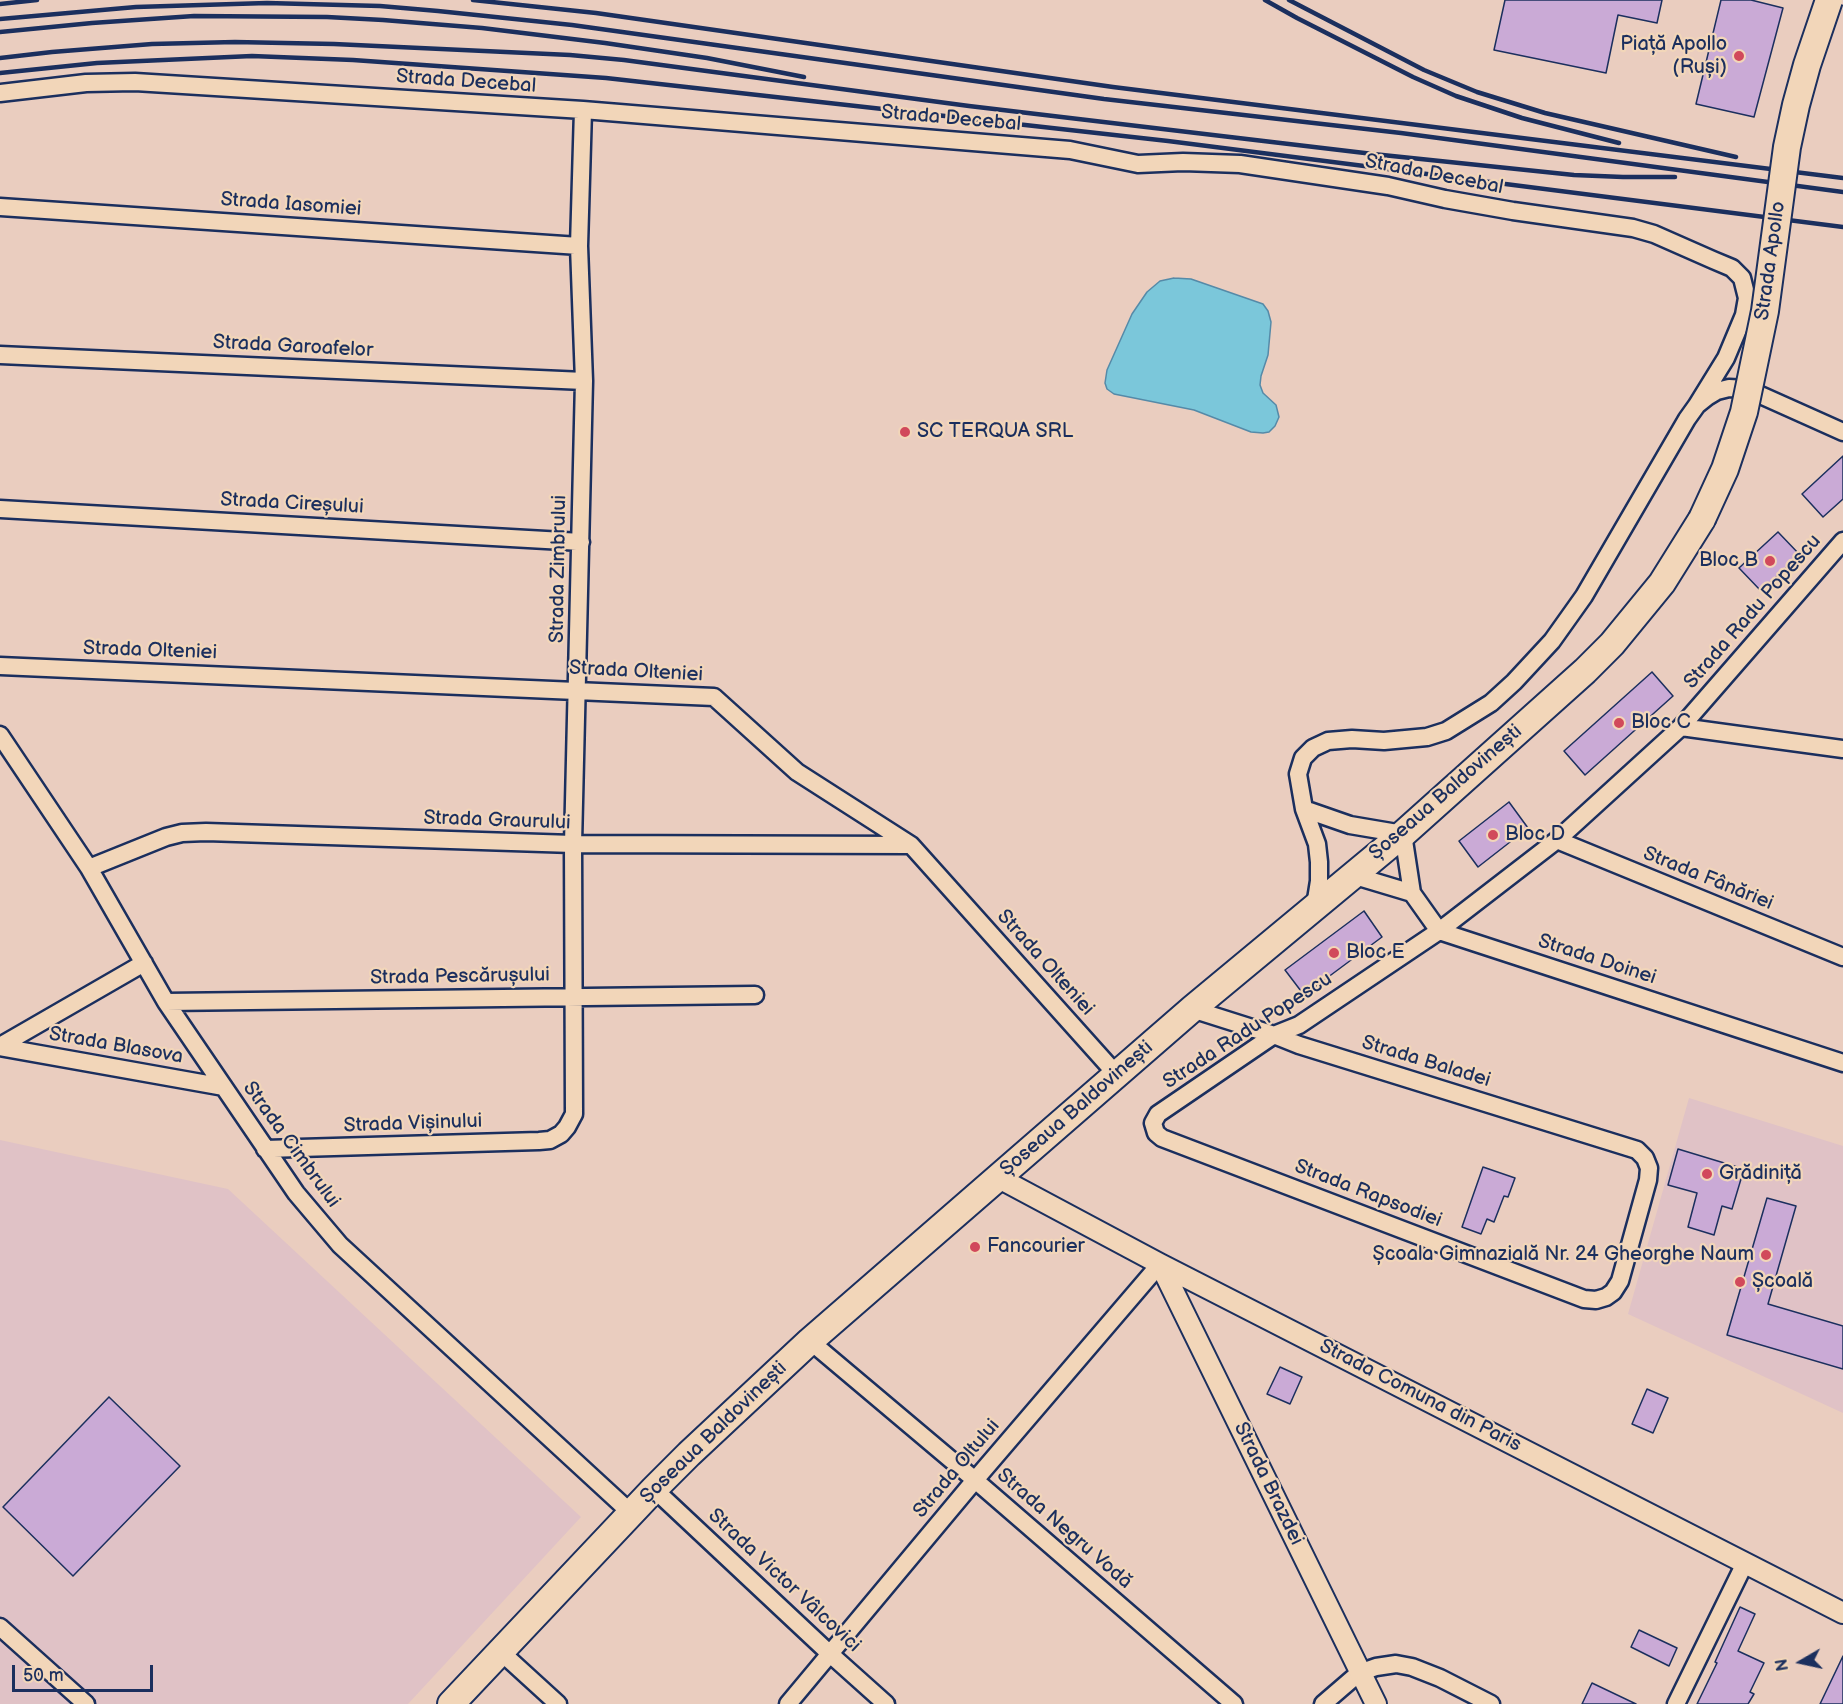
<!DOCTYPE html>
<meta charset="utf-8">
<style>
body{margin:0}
#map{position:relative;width:1843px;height:1704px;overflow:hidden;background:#eacdbf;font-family:"Balsamiq Sans",sans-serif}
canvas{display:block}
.north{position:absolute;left:1771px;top:1632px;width:60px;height:60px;-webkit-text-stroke:4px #f2d6b9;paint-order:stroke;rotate:261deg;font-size:16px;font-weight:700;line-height:24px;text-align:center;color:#1b2f5e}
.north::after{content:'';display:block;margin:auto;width:21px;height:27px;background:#1b2f5e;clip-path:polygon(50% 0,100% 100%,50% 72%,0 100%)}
.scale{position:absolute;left:12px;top:1665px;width:141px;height:27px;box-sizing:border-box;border:3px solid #1b2f5e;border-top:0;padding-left:8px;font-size:18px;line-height:21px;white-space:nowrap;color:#1b2f5e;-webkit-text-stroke:4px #f2d6b9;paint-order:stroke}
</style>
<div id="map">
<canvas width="1843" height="1704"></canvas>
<div class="north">N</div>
<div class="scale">50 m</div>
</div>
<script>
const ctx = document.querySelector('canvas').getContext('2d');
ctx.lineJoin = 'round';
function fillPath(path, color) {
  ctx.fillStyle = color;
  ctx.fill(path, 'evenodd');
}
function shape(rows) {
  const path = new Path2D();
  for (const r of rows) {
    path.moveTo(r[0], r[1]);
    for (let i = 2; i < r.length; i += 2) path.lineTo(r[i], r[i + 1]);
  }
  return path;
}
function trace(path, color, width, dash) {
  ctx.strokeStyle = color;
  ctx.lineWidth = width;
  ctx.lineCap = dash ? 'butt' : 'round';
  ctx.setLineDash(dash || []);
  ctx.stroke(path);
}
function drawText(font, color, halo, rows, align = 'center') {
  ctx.font = font + ' "Balsamiq Sans",sans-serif';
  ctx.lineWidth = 4.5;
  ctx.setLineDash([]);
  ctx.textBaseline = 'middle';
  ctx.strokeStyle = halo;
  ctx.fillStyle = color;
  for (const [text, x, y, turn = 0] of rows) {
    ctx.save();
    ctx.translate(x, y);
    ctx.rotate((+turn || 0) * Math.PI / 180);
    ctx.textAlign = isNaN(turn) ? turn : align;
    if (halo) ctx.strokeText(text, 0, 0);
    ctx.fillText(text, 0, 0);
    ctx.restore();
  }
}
fillPath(shape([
 [1689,1098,1843,1146,1843,1413,1628,1314],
 [0,1140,228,1189,581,1517,408,1704,0,1704]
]), '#e0c2c6');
const water = shape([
 [1174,278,1191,279,1263,304,1268,311,1271,322,1268,355,1261,376,1260,385,1263,393,1276,405,1279,417,1275,426,1269,432,1263,433,1251,432,1194,410,1114,394,1107,389,1105,383,1107,370,1132,314,1147,292,1160,281,1174,278]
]);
fillPath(water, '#7bc7da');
trace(water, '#558aa8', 1.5);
const building = shape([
 [1505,0,1662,0,1657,23,1618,15,1606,73,1494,50,1505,0],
 [1721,0,1751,0,1783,8,1754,117,1696,104,1721,0],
 [1843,456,1843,499,1823,517,1802,494,1843,456],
 [1778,532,1800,555,1761,591,1739,568,1778,532],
 [1652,672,1673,696,1585,775,1564,751,1652,672],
 [1509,802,1528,828,1478,867,1459,841,1509,802],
 [1364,911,1382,937,1304,995,1285,970,1364,911],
 [1678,1149,1744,1169,1732,1209,1722,1206,1714,1235,1688,1227,1697,1193,1668,1185,1678,1149],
 [1483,1167,1515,1178,1508,1197,1504,1196,1494,1222,1487,1219,1481,1234,1462,1227,1483,1167],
 [1767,1198,1796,1206,1768,1304,1843,1326,1843,1369,1727,1335,1767,1198],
 [1280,1367,1302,1377,1290,1404,1267,1394,1280,1367],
 [1647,1389,1668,1398,1653,1433,1632,1424,1647,1389],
 [109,1397,180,1466,73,1576,3,1507,109,1397],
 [1740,1607,1755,1614,1738,1651,1764,1663,1750,1692,1754,1694,1748,1704,1697,1704,1717,1663,1715,1662,1740,1607],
 [1639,1630,1677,1648,1669,1666,1631,1647,1639,1630],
 [1843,1656,1843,1704,1820,1704,1843,1656],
 [1592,1683,1636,1704,1582,1704,1592,1683]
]);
fillPath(building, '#caaad6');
trace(building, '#1b2f5e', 1.5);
const minor = shape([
 [0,93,86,83,135,82,583,110,1070,150,1138,164,1183,162,1240,164,1388,186,1445,199,1513,211,1633,228,1654,234,1713,260,1732,268,1742,278,1747,298,1744,315,1726,358,1697,405],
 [0,207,579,246],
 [0,355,584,381],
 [0,509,581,542],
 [0,666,714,697,797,772,911,845,1117,1075],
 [1681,727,1843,749],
 [0,735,89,868,166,1002,296,1193,340,1245,631,1513],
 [1304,809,1350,825,1403,834,1412,893,1439,931,1843,1063],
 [1557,840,1843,957],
 [89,868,166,837,182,833,206,832,573,844,910,845],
 [1352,875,1412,893],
 [1315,906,1319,881,1319,862,1317,844,1304,809,1298,774,1303,758,1313,748,1328,741,1352,739,1384,741,1427,737,1446,731,1491,703,1514,682,1552,641,1584,596,1687,419,1697,405,1707,397,1717,391,1729,388,1747,389,1843,432],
 [166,1002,755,995],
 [1192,1009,1274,1035,1299,1045,1637,1150,1645,1158,1649,1168,1648,1180,1620,1281,1613,1292,1606,1297,1596,1300,1584,1299,1162,1138,1156,1133,1153,1123,1158,1114,1274,1035,1299,1025,1439,931,1557,840,1681,727,1843,541],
 [0,1046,144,963],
 [0,1047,224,1087],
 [265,1149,539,1141,550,1140,561,1134,567,1127,574,1114,573,844,584,381,579,246,583,110],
 [810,1341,975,1480,1234,1704],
 [654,1489,829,1653,886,1704],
 [0,1627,86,1704],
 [501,1652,558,1704],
 [788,1704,975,1480,1160,1264],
 [1323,1704,1359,1673,1376,1667,1396,1664,1412,1667,1440,1678,1491,1704],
 [1676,1704,1745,1563]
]);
const tertiary = shape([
 [997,1177,1160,1264,1843,1613],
 [1160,1264,1376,1704]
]);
const primary = shape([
 [451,1704,654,1489,689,1454,810,1341,1192,1009,1403,834,1585,671,1612,644,1662,583,1702,519]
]);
trace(minor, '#1b2f5e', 21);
trace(tertiary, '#1b2f5e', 24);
trace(primary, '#1b2f5e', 30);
trace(minor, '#f2d6b9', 16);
trace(tertiary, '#f2d6b9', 20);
trace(primary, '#f2d6b9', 26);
trace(shape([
 [473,0,596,13,1113,87,1843,178],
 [1265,0,1297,18,1413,77,1456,96,1522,118,1619,143],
 [1289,0,1424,70,1477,92,1545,113,1736,157],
 [0,4,37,0],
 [0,19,136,7,267,3,380,6,438,11,572,25,1104,99,1401,133,1843,192],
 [0,32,92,23,194,16,327,17,383,20,482,28,605,43,707,58,804,77],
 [0,58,52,52,152,44,235,42,334,44,570,55,624,60,969,106,1373,154,1574,175,1623,177,1675,177],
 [0,73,97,63,252,56,353,60,606,78,1168,141,1843,227]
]), '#1b2f5e', 4.5);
const primaryBridge = shape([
 [1702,519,1725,469,1744,412,1765,311,1787,147,1796,105,1807,65,1829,0]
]);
trace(primaryBridge, '#1b2f5e', 30, []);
trace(primaryBridge, '#f2d6b9', 26);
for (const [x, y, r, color] of [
 [1739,56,6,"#d1495b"],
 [905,432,6,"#d1495b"],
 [1770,561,6,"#d1495b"],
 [1619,723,6,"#d1495b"],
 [1493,835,6,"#d1495b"],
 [1334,953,6,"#d1495b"],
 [1707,1174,6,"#d1495b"],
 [975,1247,6,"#d1495b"],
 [1766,1255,6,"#d1495b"],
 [1740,1282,6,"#d1495b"]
]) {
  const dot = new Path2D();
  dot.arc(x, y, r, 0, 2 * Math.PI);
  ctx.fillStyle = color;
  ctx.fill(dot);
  trace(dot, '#f2d6b9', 2);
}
drawText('20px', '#1b2f5e', '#f2d6b9', [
 ["Piață Apollo",1727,45,"right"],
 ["(Ruși)",1727,68,"right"],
 ["SC TERQUA SRL",917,432],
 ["Bloc B",1758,561,"right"],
 ["Bloc C",1631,723],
 ["Bloc D",1505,835],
 ["Bloc E",1346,953],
 ["Grădiniță",1719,1174],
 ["Fancourier",987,1247],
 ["Școala Gimnazială Nr. 24 Gheorghe Naum",1754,1255,"right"],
 ["Școală",1752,1282]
], 'left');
drawText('20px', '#1b2f5e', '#f2d6b9', [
 ["Strada Decebal",466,82,4],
 ["Strada Decebal",951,119,5],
 ["Strada Decebal",1434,175,11],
 ["Strada Iasomiei",291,205,4],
 ["Strada Apollo",1771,261,-82],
 ["Strada Garoafelor",293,347,3],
 ["Strada Cireșului",292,504,3],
 ["Strada Zimbrului",559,569,-89],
 ["Strada Radu Popescu",1753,612,-49],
 ["Strada Olteniei",150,651,2],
 ["Strada Olteniei",636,672,3],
 ["Șoseaua Baldovinești",1446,793,-41],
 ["Strada Graurului",497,821,2],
 ["Strada Fânăriei",1708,879,22],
 ["Strada Doinei",1597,960,18],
 ["Strada Olteniei",1045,963,48],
 ["Strada Pescărușului",460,977,-1],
 ["Strada Radu Popescu",1248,1031,-33],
 ["Strada Blasova",116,1046,10],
 ["Strada Baladei",1426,1062,17],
 ["Șoseaua Baldovinești",1077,1109,-41],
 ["Strada Vișinului",413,1124,-2],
 ["Strada Cimbrului",291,1145,54],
 ["Strada Rapsodiei",1368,1194,21],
 ["Strada Comuna din Paris",1420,1396,27],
 ["Șoseaua Baldovinești",714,1433,-44],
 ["Strada Oltului",957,1469,-50],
 ["Strada Brazdei",1268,1484,64],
 ["Strada Negru Vodă",1064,1529,41],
 ["Strada Victor Vâlcovici",784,1581,43]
]);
</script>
